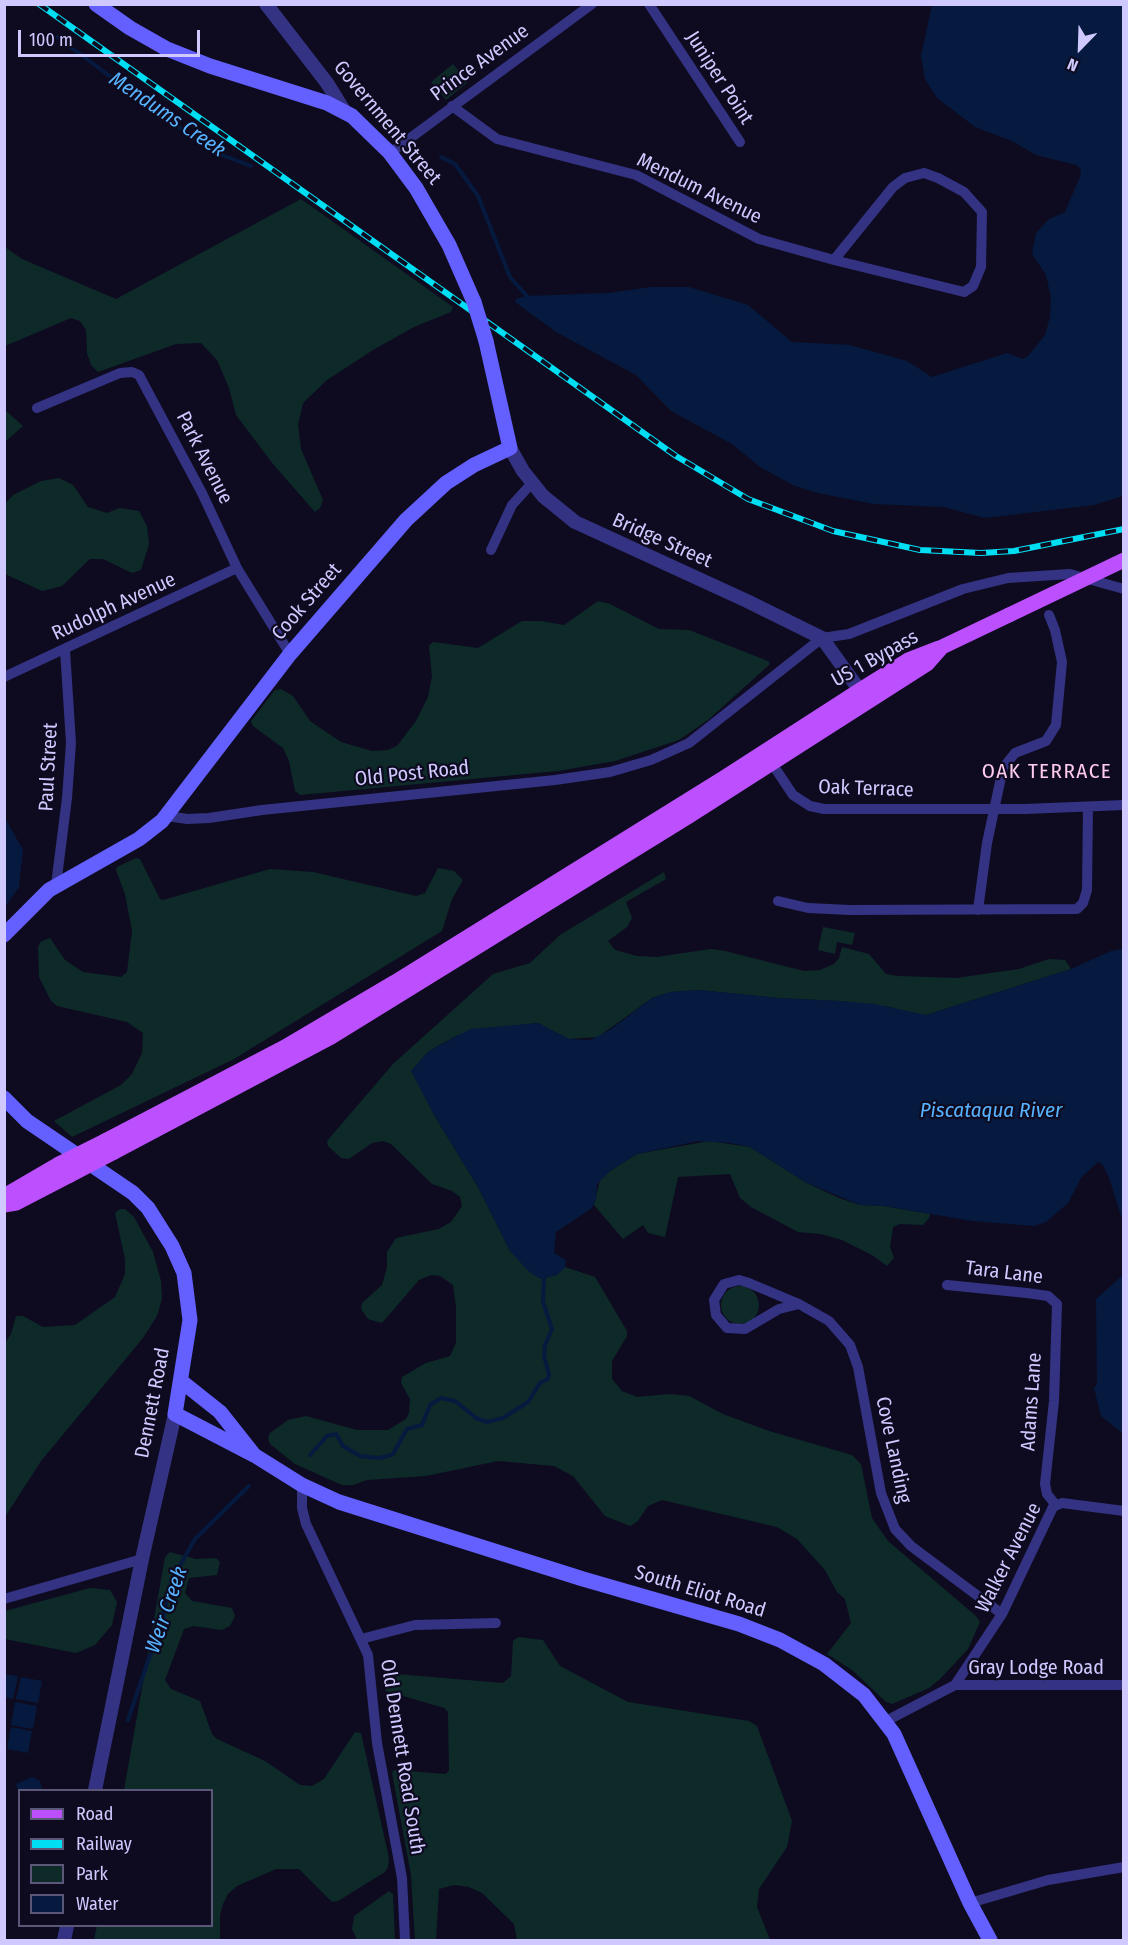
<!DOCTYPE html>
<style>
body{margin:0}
#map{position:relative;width:1128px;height:1945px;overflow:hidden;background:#0e0b20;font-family:"Fira Sans Condensed",sans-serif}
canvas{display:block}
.frame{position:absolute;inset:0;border:6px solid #cfc9ff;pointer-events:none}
.legend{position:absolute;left:18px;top:1789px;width:195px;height:138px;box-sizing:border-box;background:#0e0b20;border:2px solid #5b5779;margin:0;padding:8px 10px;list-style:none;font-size:18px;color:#cfc9ff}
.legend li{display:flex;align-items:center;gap:12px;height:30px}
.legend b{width:30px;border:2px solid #5b5779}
.north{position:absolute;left:1050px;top:18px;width:60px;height:60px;-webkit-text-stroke:4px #0e0b20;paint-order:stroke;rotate:203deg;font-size:16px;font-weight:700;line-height:24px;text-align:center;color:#cfc9ff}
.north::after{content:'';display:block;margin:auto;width:21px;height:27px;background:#cfc9ff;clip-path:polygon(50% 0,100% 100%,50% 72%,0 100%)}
.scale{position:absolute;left:18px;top:30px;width:182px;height:27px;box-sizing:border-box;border:3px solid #cfc9ff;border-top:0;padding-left:8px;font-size:18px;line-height:21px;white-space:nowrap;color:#cfc9ff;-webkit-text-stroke:4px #0e0b20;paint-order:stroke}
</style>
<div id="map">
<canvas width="1128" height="1945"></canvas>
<div class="frame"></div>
<ul class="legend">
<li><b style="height:8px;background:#bc50ff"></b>Road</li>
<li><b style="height:8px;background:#00def4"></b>Railway</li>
<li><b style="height:16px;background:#0d2a29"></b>Park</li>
<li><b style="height:16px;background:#051a3e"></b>Water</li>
</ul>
<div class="north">N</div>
<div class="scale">100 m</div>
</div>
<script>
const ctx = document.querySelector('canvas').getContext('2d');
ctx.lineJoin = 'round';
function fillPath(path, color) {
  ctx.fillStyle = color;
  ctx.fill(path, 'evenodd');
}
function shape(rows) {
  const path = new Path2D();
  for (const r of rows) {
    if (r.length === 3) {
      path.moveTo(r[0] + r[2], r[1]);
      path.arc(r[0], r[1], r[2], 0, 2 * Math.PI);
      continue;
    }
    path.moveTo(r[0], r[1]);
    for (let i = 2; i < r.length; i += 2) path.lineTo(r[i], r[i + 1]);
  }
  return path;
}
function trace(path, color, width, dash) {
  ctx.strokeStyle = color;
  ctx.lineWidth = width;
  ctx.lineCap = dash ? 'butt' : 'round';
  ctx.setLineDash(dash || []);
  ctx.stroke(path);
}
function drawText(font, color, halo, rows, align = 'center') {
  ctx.font = font + ' "Fira Sans Condensed",sans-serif';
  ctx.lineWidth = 4.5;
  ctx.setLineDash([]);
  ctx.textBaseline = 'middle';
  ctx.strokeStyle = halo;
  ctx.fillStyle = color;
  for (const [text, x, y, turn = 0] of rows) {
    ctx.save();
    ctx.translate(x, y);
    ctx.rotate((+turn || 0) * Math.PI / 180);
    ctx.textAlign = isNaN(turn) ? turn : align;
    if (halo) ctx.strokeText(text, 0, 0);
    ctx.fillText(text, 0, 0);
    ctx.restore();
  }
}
fillPath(shape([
 [453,64,468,82,446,100,431,82],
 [301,199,453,307,451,312,414,327,373,350,327,380,303,403,298,425,301,449,323,500,320,508,315,512,273,464,236,415,229,388,217,360,201,343,176,344,98,372,91,365,87,353,86,330,80,321,71,318,5,346,5,247,22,259,116,299],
 [4,409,23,426,5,442,4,442],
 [59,478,73,485,88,507,107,513,120,508,139,511,147,526,149,544,141,570,132,573,103,559,90,559,62,586,42,591,5,574,5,504,13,495,41,481],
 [598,601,610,604,659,629,689,630,768,661,770,664,708,720,679,740,615,761,558,771,300,795,295,791,289,761,283,748,253,726,251,721,275,690,281,689,293,696,310,721,341,742,372,751,388,750,397,746,416,721,428,697,432,676,429,646,433,642,478,648,522,621,541,621,564,625],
 [136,858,140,859,160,899,163,900,270,869,313,872,416,896,425,893,438,868,454,871,463,880,452,899,442,931,234,1059,72,1137,54,1121,121,1085,132,1074,142,1053,143,1033,127,1022,57,1006,51,1001,39,977,38,948,40,942,50,938,65,960,83,972,121,977,127,972,132,931,125,894,116,870,117,867],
 [664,872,666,879,626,902,632,918,627,927,608,941,615,950,637,956,656,957,711,949,725,951,804,971,820,970,834,964,839,958,842,947,869,954,886,974,898,976,956,978,1019,969,1049,959,1065,960,1071,969,926,1015,909,1014,891,1007,839,1001,778,998,699,990,671,992,652,998,598,1037,569,1039,538,1023,495,1028,456,1036,429,1051,412,1070,434,1115,478,1187,510,1251,541,1279,557,1275,565,1267,595,1277,627,1331,627,1336,612,1361,612,1379,622,1391,637,1397,670,1394,689,1396,723,1414,769,1431,852,1455,861,1464,872,1518,888,1541,976,1616,980,1622,968,1649,940,1679,929,1688,892,1704,886,1702,852,1670,827,1654,851,1623,845,1599,837,1592,825,1570,797,1539,777,1527,662,1500,648,1506,637,1522,630,1526,605,1516,573,1476,554,1466,498,1461,426,1476,367,1480,353,1485,342,1485,295,1464,270,1444,268,1438,270,1433,288,1420,306,1416,357,1430,388,1430,406,1419,409,1413,410,1399,401,1383,402,1377,426,1363,450,1356,456,1343,456,1307,453,1285,440,1276,431,1275,419,1280,382,1323,368,1319,361,1309,362,1303,382,1285,387,1267,387,1252,396,1238,439,1229,451,1222,462,1206,460,1197,452,1191,432,1184,391,1144,383,1141,372,1143,349,1159,341,1158,328,1146,327,1141,393,1064,493,974,530,963,560,935],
 [823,927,855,933,852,945,837,942,835,954,818,950],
 [709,1141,750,1147,805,1182,839,1198,860,1205,884,1206,930,1214,929,1218,923,1225,900,1224,893,1227,890,1247,894,1258,887,1266,872,1255,842,1240,821,1234,798,1232,751,1207,740,1198,730,1174,678,1177,665,1237,648,1233,643,1225,623,1239,594,1205,600,1180,610,1171,637,1154],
 [120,1209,125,1209,134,1217,153,1252,161,1281,162,1299,157,1316,143,1338,41,1461,5,1517,5,1343,11,1334,16,1316,23,1316,43,1327,75,1325,115,1297,125,1274,125,1259,115,1213],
 [740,1305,19],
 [170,1552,196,1559,216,1558,220,1562,217,1575,189,1578,185,1593,192,1601,232,1608,235,1616,230,1626,222,1630,193,1626,184,1629,165,1680,171,1689,200,1701,212,1734,217,1739,265,1761,300,1785,312,1786,324,1779,355,1732,361,1733,389,1858,388,1867,385,1872,338,1901,332,1902,299,1869,276,1869,237,1886,228,1894,223,1904,220,1915,220,1940,94,1940,97,1926,212,1926,212,1790,124,1790,165,1557],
 [90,1588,110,1590,117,1602,112,1625,95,1645,76,1653,5,1639,5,1611],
 [518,1637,543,1640,560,1666,628,1702,749,1721,757,1726,792,1821,787,1847,759,1889,757,1907,770,1940,517,1940,514,1924,482,1893,469,1887,454,1885,439,1889,436,1940,415,1940,411,1875,392,1773,394,1770,446,1774,449,1770,448,1712,444,1708,386,1691,384,1675,385,1673,503,1683,511,1676,513,1641],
 [389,1891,393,1894,395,1940,357,1940,352,1929,354,1916]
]), '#0d2a29');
fillPath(shape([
 [932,5,1123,5,1123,496,1094,505,985,518,943,507,874,504,818,493,795,486,760,467,732,444,671,411,636,375,556,332,515,302,516,299,526,296,608,293,651,287,689,287,748,305,792,342,850,345,907,361,932,377,1007,353,1023,359,1028,356,1045,335,1050,317,1051,298,1046,275,1032,254,1036,233,1049,219,1065,212,1080,177,1081,169,1076,165,1036,155,1012,141,975,127,937,98,925,79,921,56],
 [5,818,23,850,19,887,5,907],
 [1123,949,1123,1222,1109,1178,1103,1165,1098,1162,1081,1178,1068,1203,1046,1222,1034,1226,972,1221,884,1206,860,1205,805,1182,750,1147,730,1143,698,1141,637,1154,610,1171,597,1184,596,1200,592,1208,556,1232,554,1253,566,1260,565,1267,557,1275,541,1279,529,1272,510,1251,478,1187,434,1115,411,1071,429,1051,470,1029,538,1023,569,1039,590,1040,610,1030,652,998,671,992,699,990,778,998,839,1001,875,1004,926,1015,1071,969,1111,951],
 [1123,1275,1124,1431,1121,1432,1101,1416,1094,1388,1097,1383,1096,1299],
 [4,1674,18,1676,13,1699,5,1697],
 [21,1677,42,1681,38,1703,16,1699],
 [15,1702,37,1706,33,1729,11,1725],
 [11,1727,32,1731,28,1753,7,1749],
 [32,1777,40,1781,42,1790,20,1790,19,1794,16,1784]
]), '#051a3e');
trace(shape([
 [57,37,187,133,222,155,251,166],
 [441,157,455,164,478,196,510,277,528,297],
 [310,1455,327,1436,336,1434,343,1446,360,1456,379,1458,388,1456,393,1454,407,1429,422,1425,430,1405,441,1398,455,1401,476,1418,487,1422,503,1418,528,1402,540,1383,548,1379,549,1374,544,1356,545,1345,552,1329,543,1302,544,1280],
 [128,1720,149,1658,159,1636,170,1586,177,1571,195,1539,249,1486]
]), '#051a3e', 4);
trace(shape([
 [649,4,740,142],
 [452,106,497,139,636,175,759,239,834,260],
 [390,153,592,4],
 [924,173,938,178,964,192,982,212,981,267,973,286,964,292,834,260,893,187,905,178,924,173],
 [37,408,120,373,132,372,139,375,202,493,237,568,290,654],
 [491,550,512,505,532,483],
 [4,677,237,568],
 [769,759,793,795,810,806,824,809,1025,809,1124,805],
 [167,816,187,819,209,818,262,810,555,780,610,772,651,760,689,743,822,638,849,634,963,589,1008,578,1070,574,1124,589],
 [56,885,67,798,71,743,65,650],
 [778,901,808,908,850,910,1077,909,1083,903,1087,890,1088,807],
 [978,910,987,843,1003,768,1015,753,1046,741,1056,725,1062,662,1055,630,1049,615],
 [739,1280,749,1283,799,1304,779,1309,745,1329,727,1328,716,1315,714,1300,724,1284,739,1280],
 [947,1285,1027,1293,1048,1296,1057,1304,1054,1401,1045,1484,1047,1494,1055,1504],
 [799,1304,829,1321,850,1345,858,1367,881,1493,895,1529,911,1546,1002,1614],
 [302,1485,302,1508,306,1524,368,1655,377,1743,402,1878,405,1940],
 [4,1599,142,1559],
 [361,1639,415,1625,496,1623],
 [955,1685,1002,1614,1053,1507,1062,1503,1124,1511],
 [886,1721,955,1685,1124,1685],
 [970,1903,1048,1880,1124,1867]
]), '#343282', 10);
trace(shape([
 [266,4,327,83,343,109],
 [510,448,523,471,543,496,575,522,747,601,822,638,866,699],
 [95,1790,142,1559,175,1414],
 [64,1940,67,1926]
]), '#343282', 14);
trace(shape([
 [96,4,130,28,167,49,210,66,327,103,352,116,390,153,416,188,449,245,474,302],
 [4,935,49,890,139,839,162,821,290,654,406,520,446,483,474,465,510,448,486,341],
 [4,1098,27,1121,133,1193,148,1208,172,1246,184,1273,190,1320,175,1414,254,1455,302,1485,339,1502,583,1579,739,1624,780,1640,824,1664,864,1695,894,1734,970,1903,990,1940],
 [181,1381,220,1412,254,1455]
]), '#6360ff', 15);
trace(shape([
 [105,1141,285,1047,395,982,725,777,860,690,908,660,939,648],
 [114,1152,331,1037,689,816,927,664,942,647,1009,615],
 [4,1196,59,1164],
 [4,1205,16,1203,70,1175]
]), '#bc50ff', 15);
const rail = shape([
 [39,4,676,456,748,499,833,531,920,550,981,553,1014,551,1124,529]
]);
trace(rail, '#00def4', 6);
trace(rail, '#0e0b20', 4, [11]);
trace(shape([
 [474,302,486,341]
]), '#6360ff', 15);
trace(shape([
 [1009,615,1124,560],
 [59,1164,105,1141],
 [70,1175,114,1152]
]), '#bc50ff', 15);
drawText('20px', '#cfc9ff', '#0e0b20', [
 ["Prince Avenue",480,63,-36],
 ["Juniper Point",719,78,57],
 ["Government Street",387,123,50],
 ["Mendum Avenue",699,189,26],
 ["Park Avenue",204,458,63],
 ["Bridge Street",662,541,24],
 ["Cook Street",307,602,-49],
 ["Rudolph Avenue",114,607,-25],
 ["US 1 Bypass",875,659,-29],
 ["Paul Street",49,767,-87],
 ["Old Post Road",412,774,-6],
 ["Oak Terrace",866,789,2],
 ["Tara Lane",1004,1273,7],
 ["Adams Lane",1032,1402,-86],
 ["Dennett Road",153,1403,-79],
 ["Cove Landing",893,1450,78],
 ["Walker Avenue",1009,1558,-63],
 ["South Eliot Road",700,1592,17],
 ["Gray Lodge Road",1036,1668],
 ["Old Dennett Road South",402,1757,81]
]);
drawText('italic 21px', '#57b3ff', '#0e0b20', [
 ["Mendums Creek",167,115,34],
 ["Piscataqua River",991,1111],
 ["Weir Creek",167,1610,-71]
]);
ctx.letterSpacing = '1.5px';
drawText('21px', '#ffcbed', '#0e0b20', [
 ["OAK TERRACE",1047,772]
]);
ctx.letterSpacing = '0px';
</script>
